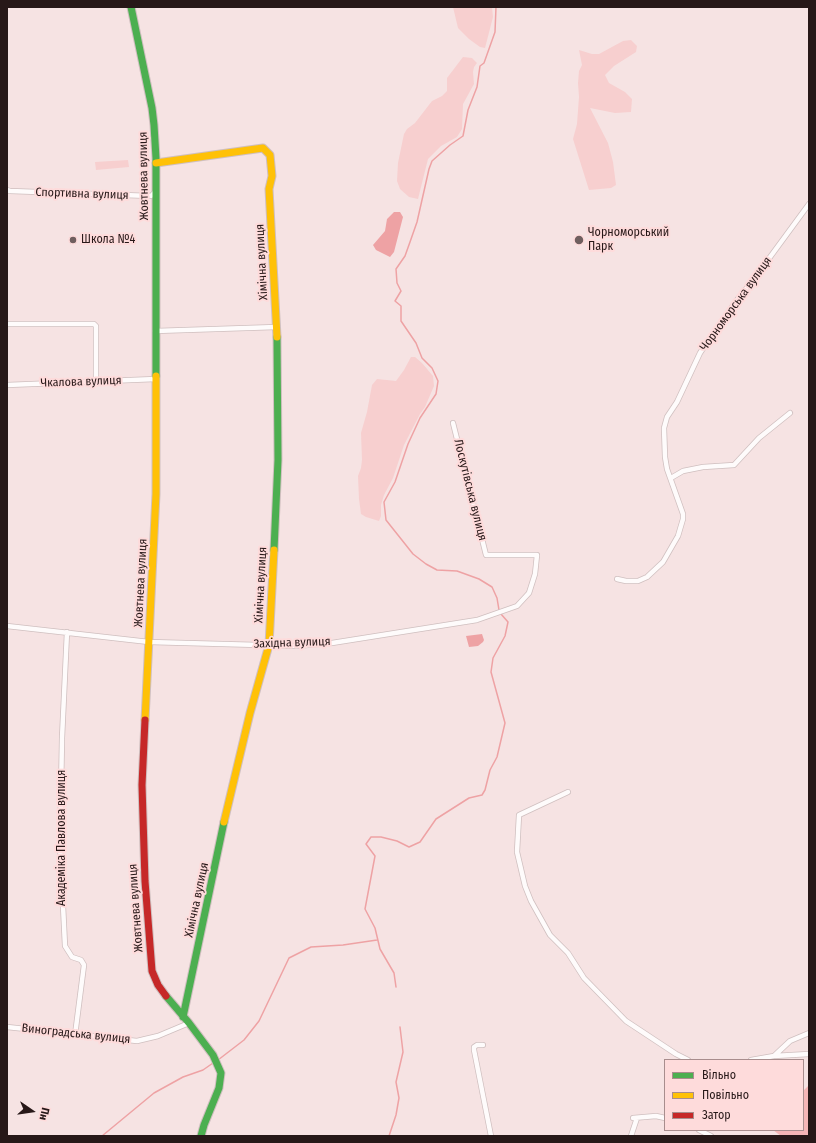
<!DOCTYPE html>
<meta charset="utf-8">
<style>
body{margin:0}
#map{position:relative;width:816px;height:1143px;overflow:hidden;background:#f6e3e3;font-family:"Fira Sans Condensed",sans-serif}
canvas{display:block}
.frame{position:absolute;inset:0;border:8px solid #271818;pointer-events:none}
.legend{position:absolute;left:664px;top:1059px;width:140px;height:72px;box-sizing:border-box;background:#fedbdb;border:1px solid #a88d8d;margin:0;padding:5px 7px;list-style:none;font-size:12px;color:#271818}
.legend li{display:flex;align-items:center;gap:8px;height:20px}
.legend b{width:20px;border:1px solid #a88d8d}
.north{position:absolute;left:12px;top:1091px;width:40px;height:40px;-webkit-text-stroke:3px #fedbdb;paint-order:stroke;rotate:103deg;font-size:11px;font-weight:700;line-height:16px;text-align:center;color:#271818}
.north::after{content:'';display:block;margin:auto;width:14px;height:18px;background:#271818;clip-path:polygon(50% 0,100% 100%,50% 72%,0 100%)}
</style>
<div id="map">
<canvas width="816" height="1143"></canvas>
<div class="frame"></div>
<ul class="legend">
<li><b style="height:5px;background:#4caf50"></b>Вільно</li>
<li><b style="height:5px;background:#ffc107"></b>Повільно</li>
<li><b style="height:5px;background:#c62828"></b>Затор</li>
</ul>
<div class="north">Пн</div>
</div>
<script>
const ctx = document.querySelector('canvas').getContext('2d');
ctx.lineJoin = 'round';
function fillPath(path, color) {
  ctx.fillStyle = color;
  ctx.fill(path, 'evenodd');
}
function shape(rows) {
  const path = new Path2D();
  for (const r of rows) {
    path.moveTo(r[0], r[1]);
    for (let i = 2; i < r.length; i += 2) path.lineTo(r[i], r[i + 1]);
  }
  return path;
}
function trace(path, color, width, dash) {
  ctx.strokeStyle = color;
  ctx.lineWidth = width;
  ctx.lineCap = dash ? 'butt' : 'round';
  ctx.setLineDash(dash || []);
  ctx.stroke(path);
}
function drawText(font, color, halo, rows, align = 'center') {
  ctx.font = font + ' "Fira Sans Condensed",sans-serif';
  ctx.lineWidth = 4;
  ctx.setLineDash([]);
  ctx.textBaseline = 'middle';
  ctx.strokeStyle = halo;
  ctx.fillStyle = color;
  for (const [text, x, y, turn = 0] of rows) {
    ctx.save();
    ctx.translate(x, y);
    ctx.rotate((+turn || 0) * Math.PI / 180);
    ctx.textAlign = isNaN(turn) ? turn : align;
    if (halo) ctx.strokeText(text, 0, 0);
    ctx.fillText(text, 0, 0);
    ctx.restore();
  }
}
fillPath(shape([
 [453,7,492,7,493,17,485,48,480,47,469,39,458,28],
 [631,40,637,46,636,52,614,66,605,75,609,83,625,92,632,99,631,112,615,113,590,108,608,143,613,162,616,185,611,188,589,190,573,139,577,124,579,97,578,83,579,71,582,65,579,50,592,54,599,54,623,41],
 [463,57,472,58,477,63,474,67,473,72,474,84,463,104,462,129,457,137,441,146,428,159,418,199,409,197,400,189,397,181,398,163,404,134,407,129,415,123,432,101,442,96,447,91,447,78],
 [128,160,129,167,96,170,95,162],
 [411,357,415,357,422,363,433,376,434,386,425,407,420,414,404,445,393,478,384,495,381,505,381,516,379,521,366,517,361,514,359,499,358,476,361,468,362,460,361,433,367,412,372,385,377,379,396,381,404,370]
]), '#f7cfcf');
fillPath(shape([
 [809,1085,809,1136,781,1136,773,1130,803,1130,803,1091]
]), '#f5b5b6');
fillPath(shape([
 [394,212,400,212,403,217,394,252,390,257,376,250,373,245,385,231,387,219],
 [482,634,484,640,483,642,478,646,469,647,466,636]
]), '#eea2a4');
trace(shape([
 [496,7,495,32,484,63,480,66,477,87,468,110,463,136,450,145,432,161,429,169,417,222,410,242,405,256,396,269,397,283,401,291,395,301,401,306,401,321,416,343,422,358,432,368,438,381,436,394,420,418,408,444,395,482,384,502,386,520,413,554,426,564,437,570,457,571,479,579,492,587,497,598,499,610],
 [396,987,394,973,380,949,375,928,365,909,375,856,366,844,371,837,381,837,397,841,409,847,420,842,436,819,469,798,482,795,485,790,490,770,497,757,505,723,491,672,493,658,505,636,508,622,501,614],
 [218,1060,244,1040,259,1021,289,958,311,947,343,945,377,940],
 [102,1136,154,1093,183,1077,203,1070,213,1063],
 [389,1136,396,1115,399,1098,396,1082,403,1052,400,1027]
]), '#eea2a4', 1.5);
const street = shape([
 [7,190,10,191,151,196,155,192],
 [7,324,94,324,96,326,96,382],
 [155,331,277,327],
 [7,385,156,379],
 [671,478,683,471,703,467,734,465,759,438,790,413],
 [617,579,626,581,638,581,647,577,663,562,678,536,683,519,683,514,667,469,665,457,664,428,667,417,677,402,700,353,708,341,737,300,751,283,809,204],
 [7,626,149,642,296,646,332,643,477,620,517,606,529,593,535,574,537,555,486,555,453,423],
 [67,632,62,738,60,845,65,946,72,957,81,960,84,965,75,1035],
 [568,792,519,815,517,852,525,886,531,901,550,935,568,953,584,978,626,1021,676,1054,688,1060],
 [7,1027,137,1041,158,1036,189,1023],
 [483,1045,477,1045,474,1047,474,1050,491,1136],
 [774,1056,809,1054],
 [751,1060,774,1056,790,1041,809,1033],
 [633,1118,656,1116,665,1118],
 [699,1130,711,1136],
 [631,1136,637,1118]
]);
const fast = shape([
 [131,7,152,108,154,125,156,158,156,376],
 [274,550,278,460,277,337],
 [166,996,189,1023,213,1055,221,1073,219,1088,204,1125,201,1136],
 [183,1017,224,822]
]);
const slow = shape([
 [156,163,263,148,270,155,272,176,269,189,277,337],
 [145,720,156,494,156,376],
 [224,822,250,713,269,645,274,550]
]);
const jam = shape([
 [145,720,142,785,145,881,152,971,158,985,166,996]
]);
trace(street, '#cfbfbf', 6);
trace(fast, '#cfbfbf', 9);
trace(slow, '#cfbfbf', 9);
trace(jam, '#cfbfbf', 9);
trace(street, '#fefbfb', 4.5);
trace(fast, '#4caf50', 7);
trace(slow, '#ffc107', 7);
trace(jam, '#c62828', 7);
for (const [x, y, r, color] of [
 [73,240,4,"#6f5f5f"],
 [579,240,5,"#6f5f5f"]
]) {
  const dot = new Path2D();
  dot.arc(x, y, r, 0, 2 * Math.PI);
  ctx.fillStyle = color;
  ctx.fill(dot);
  trace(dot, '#fedbdb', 1.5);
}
drawText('12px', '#271818', '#fedbdb', [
 ["Жовтнева вулиця",144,176,-91],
 ["Спортивна вулиця",82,194,2],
 ["Хімічна вулиця",262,262,-93],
 ["Чорноморська вулиця",736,304,-54],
 ["Чкалова вулиця",81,382,-2],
 ["Лоскутівська вулиця",470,490,76],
 ["Жовтнева вулиця",141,583,-87],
 ["Хімічна вулиця",261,585,-87],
 ["Західна вулиця",292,643,-2],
 ["Академіка Павлова вулиця",62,838,-90],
 ["Хімічна вулиця",197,900,-78],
 ["Жовтнева вулиця",136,908,-94],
 ["Виноградська вулиця",76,1034,6]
]);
drawText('12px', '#271818', '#fedbdb', [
 ["Чорноморський",588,233],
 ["Парк",588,247],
 ["Школа №4",81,240]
], 'left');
</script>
